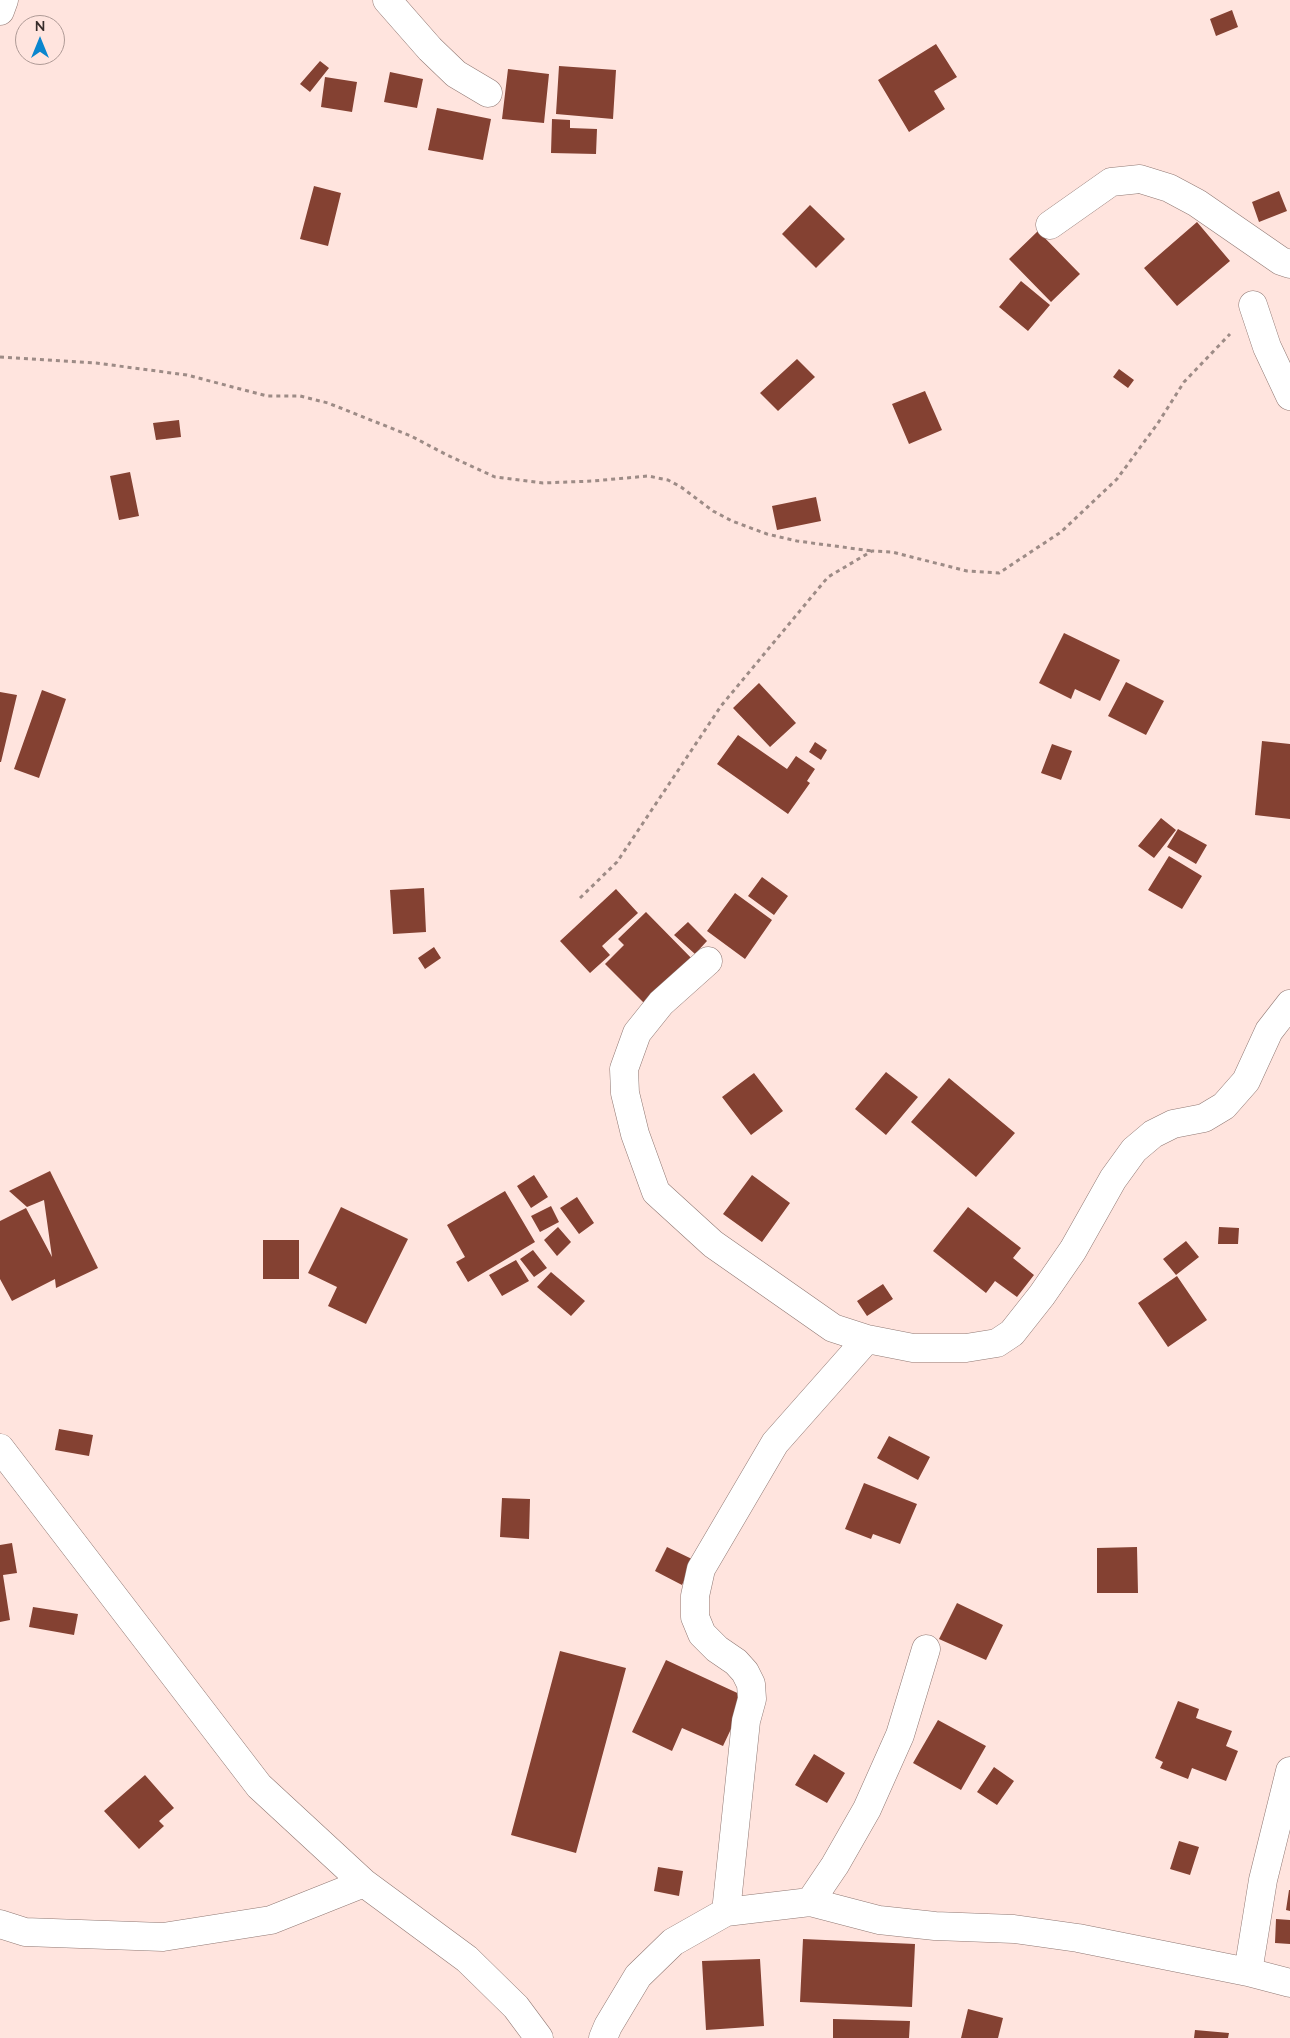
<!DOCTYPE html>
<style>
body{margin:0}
#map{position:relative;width:1290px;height:2038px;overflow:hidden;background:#ffe4de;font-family:Mulish,sans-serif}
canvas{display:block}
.north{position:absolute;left:15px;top:15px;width:50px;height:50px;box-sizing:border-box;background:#ffe4de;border:1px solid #af9a96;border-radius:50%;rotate:0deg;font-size:14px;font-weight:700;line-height:20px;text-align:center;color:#362c2a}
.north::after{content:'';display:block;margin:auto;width:18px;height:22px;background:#0a86ce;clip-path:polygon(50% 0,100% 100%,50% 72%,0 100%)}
</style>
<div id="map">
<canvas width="1290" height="2038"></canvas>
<div class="north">N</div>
</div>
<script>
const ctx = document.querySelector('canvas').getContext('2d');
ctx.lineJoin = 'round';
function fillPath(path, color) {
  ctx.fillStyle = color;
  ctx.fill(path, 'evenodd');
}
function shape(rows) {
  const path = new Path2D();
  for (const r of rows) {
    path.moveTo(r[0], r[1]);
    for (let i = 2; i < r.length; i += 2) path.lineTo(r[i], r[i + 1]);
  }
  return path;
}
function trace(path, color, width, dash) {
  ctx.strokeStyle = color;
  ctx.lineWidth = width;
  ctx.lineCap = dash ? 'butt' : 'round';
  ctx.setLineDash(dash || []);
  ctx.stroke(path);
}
fillPath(shape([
 [1232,10,1238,27,1216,36,1210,19],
 [936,44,957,77,934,91,945,109,909,132,878,80],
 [320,61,329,68,310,92,300,84],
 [559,66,616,70,613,119,556,114],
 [508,69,549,74,544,123,502,119],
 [390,72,423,79,417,108,384,102],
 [325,77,357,82,352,112,321,107],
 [437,108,491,119,483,160,428,150],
 [552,119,570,120,570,128,597,129,596,154,551,153],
 [314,186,341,193,328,246,300,239],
 [1279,191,1287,211,1259,222,1252,202],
 [810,205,845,239,816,268,782,234],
 [1197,222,1230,261,1177,306,1144,268],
 [1038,231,1080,274,1051,302,1009,259],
 [1021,281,1050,305,1028,331,999,307],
 [797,359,815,377,778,411,760,393],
 [1119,369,1134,380,1128,388,1113,377],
 [925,391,942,430,909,444,892,404],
 [179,420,181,437,156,440,153,423],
 [130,472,139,516,119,520,110,476],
 [816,497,821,521,777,530,772,506],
 [1064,633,1120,660,1100,701,1075,689,1071,699,1039,683],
 [1126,682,1164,701,1146,735,1108,716],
 [759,683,796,723,770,747,733,708],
 [42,690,66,699,39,778,14,769],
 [0,692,17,695,1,762,0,762],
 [738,735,787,769,796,756,815,769,807,781,810,783,788,814,717,764],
 [1262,741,1290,744,1290,819,1255,815],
 [815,742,827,750,821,760,809,752],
 [1052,744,1072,751,1061,780,1041,773],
 [1161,818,1176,830,1154,858,1138,846],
 [1178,829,1207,845,1196,864,1167,847],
 [1169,856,1202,876,1182,909,1148,890],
 [762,877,788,896,774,915,748,896],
 [424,888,426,932,393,934,390,890],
 [616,889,638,913,602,946,610,955,590,973,560,941],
 [735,893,772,920,745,959,707,931],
 [646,912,701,968,648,1007,605,964,624,945,618,939],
 [688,922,707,941,695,954,674,935],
 [434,947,441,958,425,969,418,958],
 [886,1072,918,1097,886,1135,855,1109],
 [754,1073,783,1111,751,1135,722,1097],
 [949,1078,1015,1133,976,1177,911,1122],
 [50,1171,98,1268,56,1288,55,1279,12,1301,0,1279,0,1221,26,1208,52,1257,44,1200,27,1207,9,1191],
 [534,1175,548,1197,531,1208,517,1186],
 [752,1175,790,1203,762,1242,723,1214],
 [505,1191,535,1242,468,1282,456,1262,465,1257,447,1225],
 [577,1197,594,1223,579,1234,560,1208],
 [551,1206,559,1222,540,1232,531,1216],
 [341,1207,408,1239,366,1324,328,1306,337,1287,308,1273],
 [968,1207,1021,1248,1013,1258,1034,1275,1017,1297,995,1281,986,1293,933,1251],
 [558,1227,571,1242,557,1256,544,1240],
 [1219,1227,1239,1228,1238,1244,1218,1244],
 [263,1240,299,1240,299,1279,263,1279],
 [1186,1241,1199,1257,1176,1275,1163,1259],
 [533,1250,547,1268,534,1277,520,1259],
 [516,1260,529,1281,502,1296,489,1275],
 [551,1272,585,1301,571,1316,537,1287],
 [1177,1276,1207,1320,1168,1347,1138,1303],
 [883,1284,893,1299,867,1316,857,1301],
 [59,1429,93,1435,89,1456,55,1450],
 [889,1436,930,1457,918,1480,877,1458],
 [864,1483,917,1504,900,1544,873,1534,871,1539,845,1529],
 [502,1498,530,1499,529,1539,500,1537],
 [12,1543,17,1573,3,1575,10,1620,0,1622,0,1545],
 [667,1547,694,1560,682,1585,655,1571],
 [1137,1547,1138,1593,1097,1593,1097,1548],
 [957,1603,1003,1625,986,1660,939,1639],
 [33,1607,78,1614,74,1635,29,1627],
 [560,1651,626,1668,576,1853,511,1835],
 [666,1660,746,1697,723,1746,682,1728,672,1751,632,1732],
 [1178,1701,1199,1709,1196,1718,1232,1731,1226,1746,1238,1751,1226,1781,1192,1768,1188,1779,1160,1768,1163,1762,1155,1758],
 [938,1720,986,1746,961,1790,913,1763],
 [814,1754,845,1773,827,1803,795,1785],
 [994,1767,1014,1781,997,1805,977,1792],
 [145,1775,174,1808,159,1821,164,1826,139,1849,104,1811],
 [1179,1841,1199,1847,1190,1875,1170,1869],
 [658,1867,683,1871,679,1896,654,1891],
 [1289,1890,1290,1890,1290,1911,1286,1910],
 [1276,1919,1290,1920,1290,1944,1275,1943],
 [803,1939,915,1944,912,2007,800,2002],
 [760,1959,764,2026,706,2030,702,1961],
 [968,2009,1003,2018,998,2038,961,2038],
 [833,2019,910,2021,909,2038,833,2038],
 [1195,2030,1229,2033,1228,2038,1194,2038]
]), '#844132');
const minor = shape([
 [387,0,430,49,456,74,488,93],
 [0,11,4,0],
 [1050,225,1111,182,1140,179,1169,188,1197,203,1281,261,1290,264],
 [1253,305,1267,347,1290,396],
 [708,961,661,1003,637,1033,624,1069,625,1093,635,1134,656,1192,713,1244,833,1328,867,1339,913,1348,966,1348,997,1343,1012,1333,1042,1295,1073,1250,1113,1179,1134,1150,1153,1134,1173,1124,1204,1118,1224,1106,1246,1081,1269,1031,1290,1004],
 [0,1448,259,1786,364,1883,467,1959,516,2007,539,2038],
 [810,1902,835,1865,867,1809,900,1735,926,1649],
 [726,1912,746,1721,752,1699,751,1684,745,1672,736,1662,717,1649,702,1634,695,1617,695,1596,701,1569,775,1443,867,1339],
 [0,1924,25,1932,163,1937,271,1920,364,1883],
 [1248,1972,1263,1880,1290,1771],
 [603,2038,608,2026,638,1976,673,1942,726,1912,810,1902,879,1920,935,1926,1014,1929,1078,1938,1248,1972,1290,1983]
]);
trace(minor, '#907873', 29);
trace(shape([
 [0,357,96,363,187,375,267,396,300,396,328,403,411,436,447,455,495,477,543,483,593,481,648,476,668,480,681,487,713,511,732,521,767,534,797,541,872,551],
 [580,898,617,862,721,706,828,577,872,551,892,552,967,571,999,573,1061,532,1117,479,1158,423,1184,382,1230,334]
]), '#9d8b86', 3, [4, 4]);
trace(minor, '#fff', 28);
</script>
